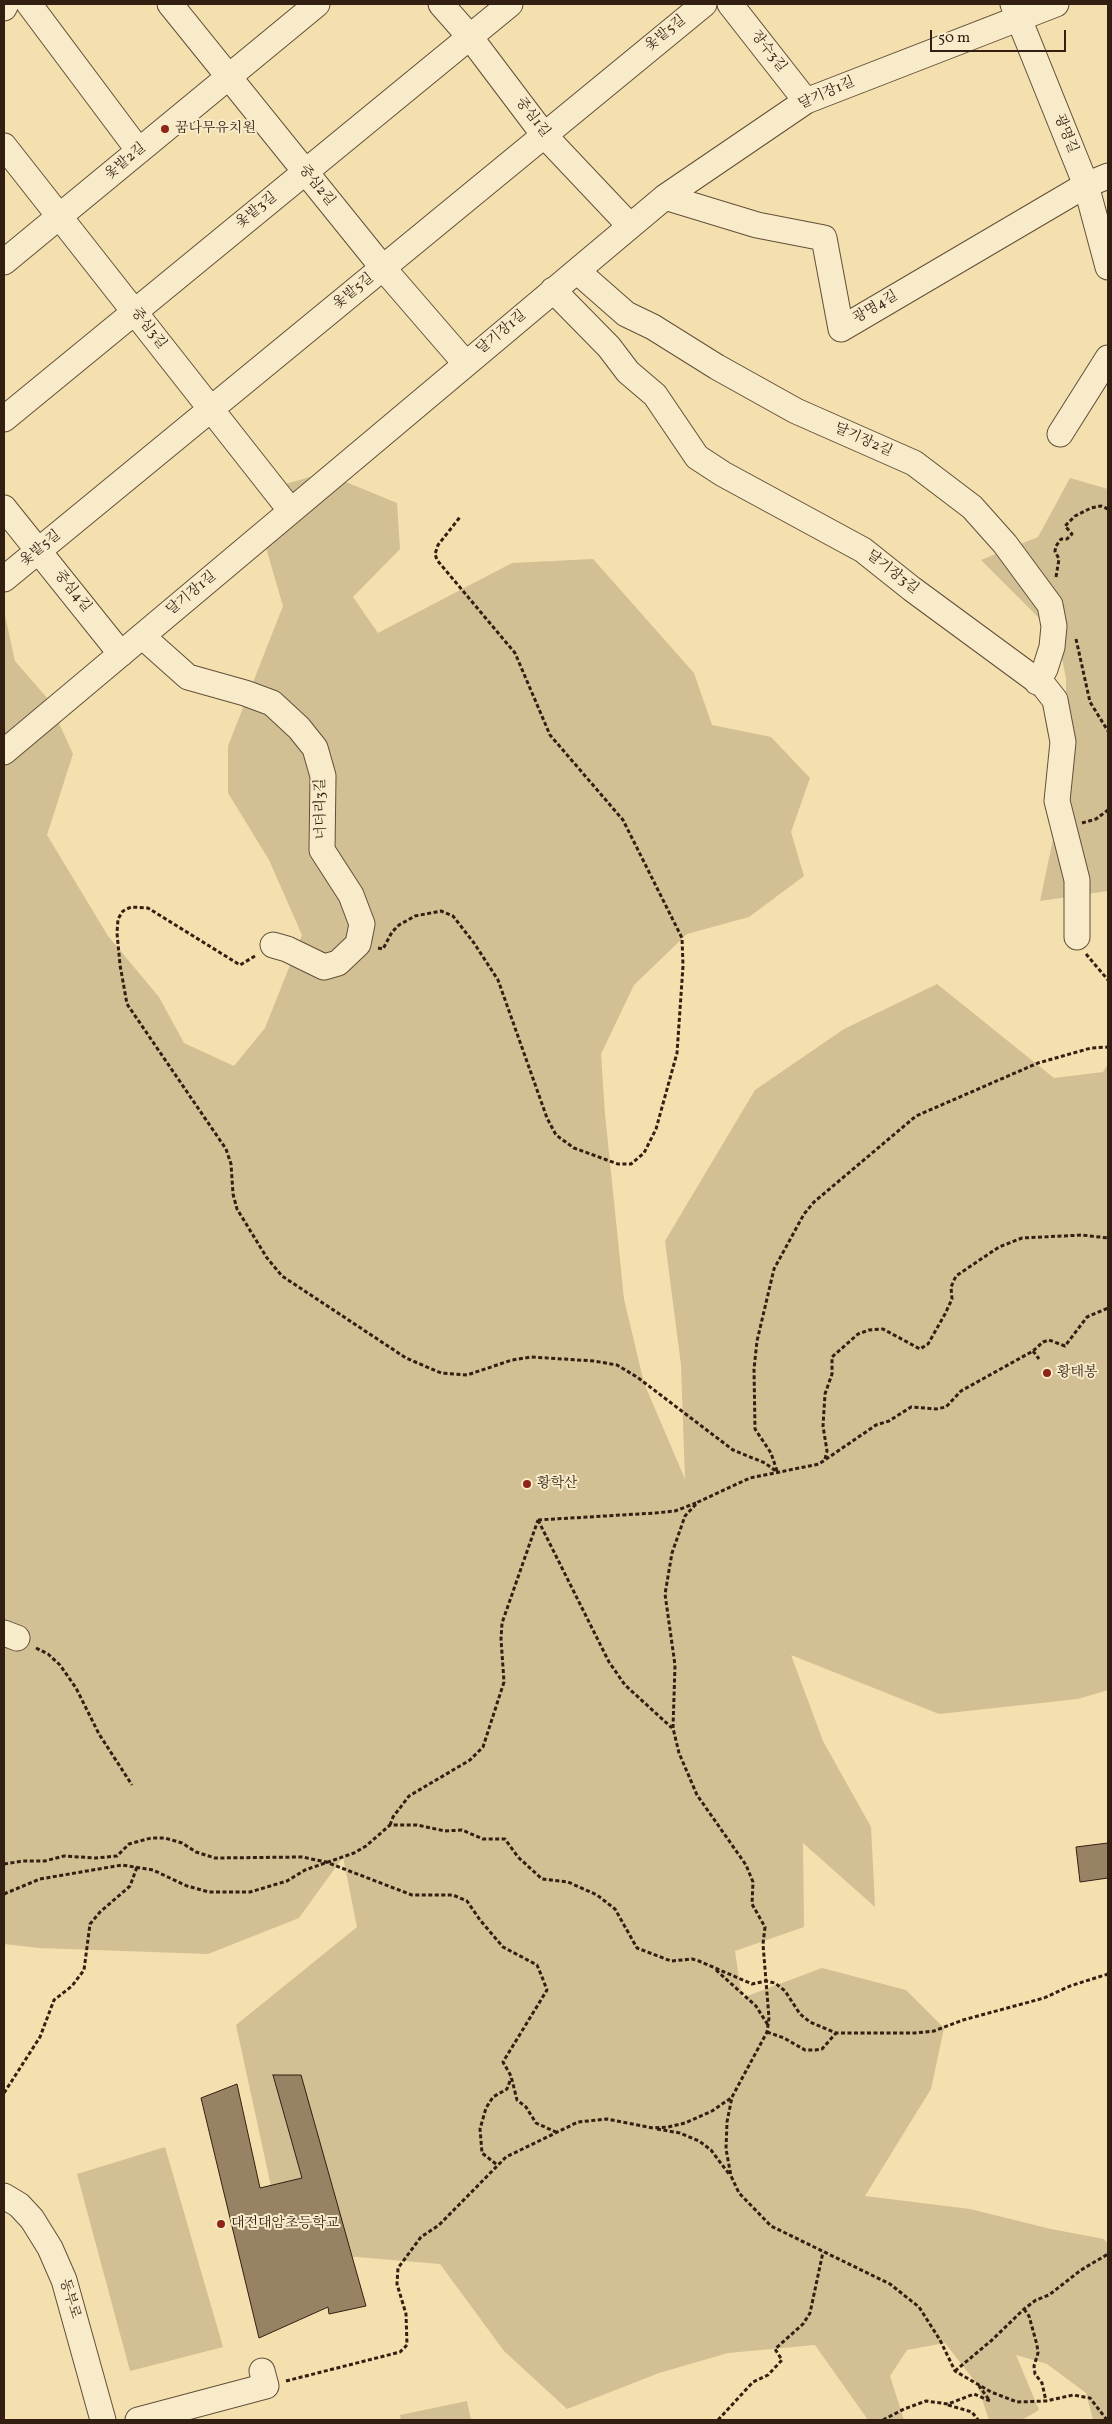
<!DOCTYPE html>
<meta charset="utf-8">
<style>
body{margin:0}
#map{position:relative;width:1112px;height:2424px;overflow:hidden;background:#f3e0ae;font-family:Vollkorn,serif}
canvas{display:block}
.frame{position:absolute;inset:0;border:5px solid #331f12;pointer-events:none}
.scale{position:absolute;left:930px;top:30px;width:136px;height:22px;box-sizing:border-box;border:2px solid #331f12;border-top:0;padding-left:6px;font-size:15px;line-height:18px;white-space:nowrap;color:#331f12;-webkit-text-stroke:4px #f7ebca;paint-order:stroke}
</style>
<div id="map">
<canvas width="1112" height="2424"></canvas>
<div class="frame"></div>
<div class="scale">50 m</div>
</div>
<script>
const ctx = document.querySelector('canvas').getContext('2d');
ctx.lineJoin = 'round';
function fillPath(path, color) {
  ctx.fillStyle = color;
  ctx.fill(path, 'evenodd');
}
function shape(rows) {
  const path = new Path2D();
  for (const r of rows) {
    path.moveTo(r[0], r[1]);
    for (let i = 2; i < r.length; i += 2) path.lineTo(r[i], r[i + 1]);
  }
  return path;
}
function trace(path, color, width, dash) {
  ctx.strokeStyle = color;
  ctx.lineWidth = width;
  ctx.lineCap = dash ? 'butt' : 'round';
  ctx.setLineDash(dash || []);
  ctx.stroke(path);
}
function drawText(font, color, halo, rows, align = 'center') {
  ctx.font = font + ' Vollkorn,"Noto Serif KR",serif';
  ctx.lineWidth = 4;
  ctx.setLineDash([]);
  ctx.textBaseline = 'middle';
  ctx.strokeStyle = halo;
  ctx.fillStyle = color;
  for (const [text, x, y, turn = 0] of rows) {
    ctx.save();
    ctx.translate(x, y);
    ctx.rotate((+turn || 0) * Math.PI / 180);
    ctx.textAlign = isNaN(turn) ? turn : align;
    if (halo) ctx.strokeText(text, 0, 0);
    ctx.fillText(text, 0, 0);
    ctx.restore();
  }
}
fillPath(shape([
 [324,473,397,503,400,549,353,597,378,633,512,563,593,559,694,673,712,725,771,737,810,778,791,832,804,876,749,917,687,934,634,985,601,1054,605,1114,624,1299,644,1383,685,1479,681,1365,665,1241,755,1090,844,1029,937,984,1054,1078,1103,1072,1108,1064,1108,1690,1078,1699,939,1714,791,1655,823,1741,871,1827,875,1907,803,1843,804,1927,735,1951,742,1998,822,1968,906,1990,944,2028,931,2089,865,2196,970,2209,1051,2229,1104,2239,1108,2244,1108,2420,1093,2420,1086,2393,1047,2364,1016,2355,1039,2410,1022,2420,989,2420,977,2384,945,2343,907,2350,890,2376,904,2420,868,2420,815,2345,728,2353,659,2373,567,2409,504,2351,440,2264,285,2251,236,2025,357,1927,343,1857,299,1918,208,1954,39,1948,4,1944,4,611,15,661,48,699,73,754,47,835,108,936,159,997,184,1043,234,1066,265,1028,302,935,269,860,228,793,228,746,283,606,262,534,282,485],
 [1070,478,1108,489,1108,891,1040,901,1067,773,1066,679,1058,637,981,560,1038,537],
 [165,2147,223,2347,130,2371,77,2174],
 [467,2401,471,2420,401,2420,400,2415]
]), '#d2bf93');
const building = shape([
 [1108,1843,1108,1878,1080,1882,1076,1847,1108,1843],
 [273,2075,301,2075,366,2306,329,2314,328,2307,259,2338,201,2098,237,2084,260,2188,302,2178,273,2075]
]);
fillPath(building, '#978363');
trace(building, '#331f12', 1);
const minor = shape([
 [29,4,139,151],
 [170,4,383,268,466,364],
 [441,4,470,37,544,135,630,226],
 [730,4,806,101],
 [1013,4,1086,185,1108,267],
 [4,8,6,4],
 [4,146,291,511],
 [665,197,757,225,824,238,841,329,1086,185,1108,176],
 [4,262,317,4],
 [577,271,626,314,653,327,717,367,796,411,914,463,972,507,1005,544,1050,605,1054,626,1052,647,1045,669,1037,682],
 [553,290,609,347,628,372,655,395,697,457,723,474,863,550,912,589,1044,686,1055,700,1063,742,1057,801,1077,880,1077,937],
 [4,419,510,4],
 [1060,434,1108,358],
 [4,508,121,654],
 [4,579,704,4],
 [142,636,188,677,245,693,272,703,299,728,315,748,323,776,322,850,351,895,362,924,358,944,338,963,324,967,287,949,273,945],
 [4,752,665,197,806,101,1056,4],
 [4,1633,17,1638],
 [4,2196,19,2205,32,2219,50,2248,64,2280,103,2420],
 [138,2420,266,2386,262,2371]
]);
trace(minor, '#634f39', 27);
trace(shape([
 [1056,577,1059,559,1055,551,1056,546,1061,539,1067,539,1072,534,1065,526,1075,516,1091,508,1101,506,1108,509],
 [1076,639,1090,702,1108,731],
 [1082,823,1096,819,1108,810],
 [378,948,383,949,392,932,399,925,415,916,441,911,453,916,474,943,498,980,547,1118,556,1135,574,1148,618,1164,631,1164,644,1153,656,1129,677,1053,683,966,682,938,623,820,550,735,515,653,437,560,435,554,438,545,460,517],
 [1086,954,1108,980],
 [255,956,240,965,148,908,131,907,123,911,118,919,117,933,120,965,127,1004,226,1149,231,1164,233,1194,237,1209,267,1258,282,1276,406,1358,441,1373,467,1375,512,1360,531,1357,594,1361,617,1365,637,1377,733,1450,765,1463,777,1472],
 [1033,1351,1039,1359],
 [825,1459,827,1451,823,1426,825,1394,832,1374,832,1357,858,1334,869,1330,883,1329,920,1349,928,1344,945,1314,952,1299,951,1287,956,1276,999,1247,1022,1238,1082,1235,1108,1238],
 [777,1471,771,1453,755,1429,754,1369,757,1341,774,1269,804,1214,814,1202,916,1116,1038,1063,1091,1048,1108,1047],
 [538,1520,609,1662,625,1685,672,1728],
 [538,1520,655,1513,675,1511,696,1503],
 [36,1648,48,1654,60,1665,76,1688,99,1734,132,1785],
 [390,1825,393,1817,409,1796,470,1760,483,1747,504,1682,501,1639,502,1623,538,1520],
 [4,1864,23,1861,45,1861,64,1856,96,1858,117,1856,129,1844,151,1838,165,1838,182,1843,196,1852,215,1858,302,1857,326,1862,412,1895,453,1895,467,1901,480,1920,503,1947,537,1965,542,1977,547,1990,503,2062,511,2076,517,2100,526,2107,536,2123,558,2133],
 [4,1894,40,1879,122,1865,153,1870,187,1886,209,1892,250,1892,287,1881,305,1870,354,1853,366,1846,390,1825,417,1825,445,1831,462,1830,483,1839,505,1839,518,1857,542,1879,568,1882,597,1895,615,1909,637,1948,671,1961,692,1959,699,1961,752,1984,766,1981,775,1983,785,1991,800,2014,810,2022,836,2033,915,2033,934,2031,963,2020,1044,1998,1070,1986,1108,1974],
 [716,1970,756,2006,768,2025],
 [767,2032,784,2038,805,2050,815,2050,822,2049,836,2033],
 [4,2093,40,2037,54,2000,72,1986,84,1970,90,1924,100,1912,130,1886,137,1867],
 [657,2129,680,2133,699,2141,711,2150,729,2174],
 [496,2164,482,2153,480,2129,486,2108,493,2097,507,2089,511,2078],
 [1024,2309,1029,2316,1037,2345,1038,2353,1034,2366,1035,2374,1042,2383,1046,2401],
 [955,2371,992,2340,1024,2309,1036,2300,1049,2295,1081,2270,1108,2254],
 [286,2381,400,2352,407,2345,406,2314,397,2284,398,2268,421,2237,439,2225,506,2157,578,2122,607,2119,653,2128,668,2127,685,2123,712,2111,731,2098],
 [948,2405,972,2412,978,2420],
 [718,2420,753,2382,768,2375,782,2360,775,2349,803,2324,810,2313,823,2252],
 [883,2420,904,2409,926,2401,948,2404,974,2394,990,2401,979,2386],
 [1107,2420,1090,2398,1073,2395,1046,2401,1017,2402,991,2392,955,2371,940,2340,919,2307,890,2284,771,2226,739,2193,731,2176,726,2149,727,2122,732,2097,767,2032,769,2018,763,1944,765,1927,752,1904,753,1882,746,1865,697,1795,679,1753,673,1728,675,1665,665,1594,672,1553,685,1516,698,1502,750,1478,819,1464,876,1425,889,1421,911,1407,936,1409,946,1407,961,1391,1033,1351,1043,1342,1049,1340,1065,1346,1087,1317,1108,1308]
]), '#331f12', 3, [4, 2.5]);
trace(minor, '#f7ebca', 25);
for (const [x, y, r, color] of [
 [165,129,5,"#8f2418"],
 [1047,1373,5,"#8f2418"],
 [527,1484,5,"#8f2418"],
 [221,2224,5,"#8f2418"]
]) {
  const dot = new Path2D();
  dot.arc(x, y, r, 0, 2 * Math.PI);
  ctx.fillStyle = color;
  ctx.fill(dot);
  trace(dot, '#f7ebca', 2);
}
drawText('14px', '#331f12', '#f7ebca', [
 ["옻밭5길",666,34,-39],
 ["장수3길",768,52,52],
 ["달기장1길",827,94,-24],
 ["중심1길",532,118,52],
 ["광명길",1065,134,68],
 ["옻밭2길",126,162,-40],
 ["중심2길",316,186,51],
 ["옻밭3길",257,211,-39],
 ["옻밭5길",354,292,-39],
 ["광명4길",876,308,-31],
 ["중심3길",148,329,52],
 ["달기장1길",502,333,-40],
 ["달기장2길",863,441,24],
 ["옻밭5길",41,549,-39],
 ["달기장3길",892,573,38],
 ["중심4길",72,592,51],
 ["달기장1길",192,594,-40],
 ["너더리3길",322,809,-91],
 ["동부로",69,2299,73]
]);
drawText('14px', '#331f12', '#f7ebca', [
 ["꿈나무유치원",175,129],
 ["황태봉",1057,1373],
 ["황학산",537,1484],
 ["대전대암초등학교",231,2224]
], 'left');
</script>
